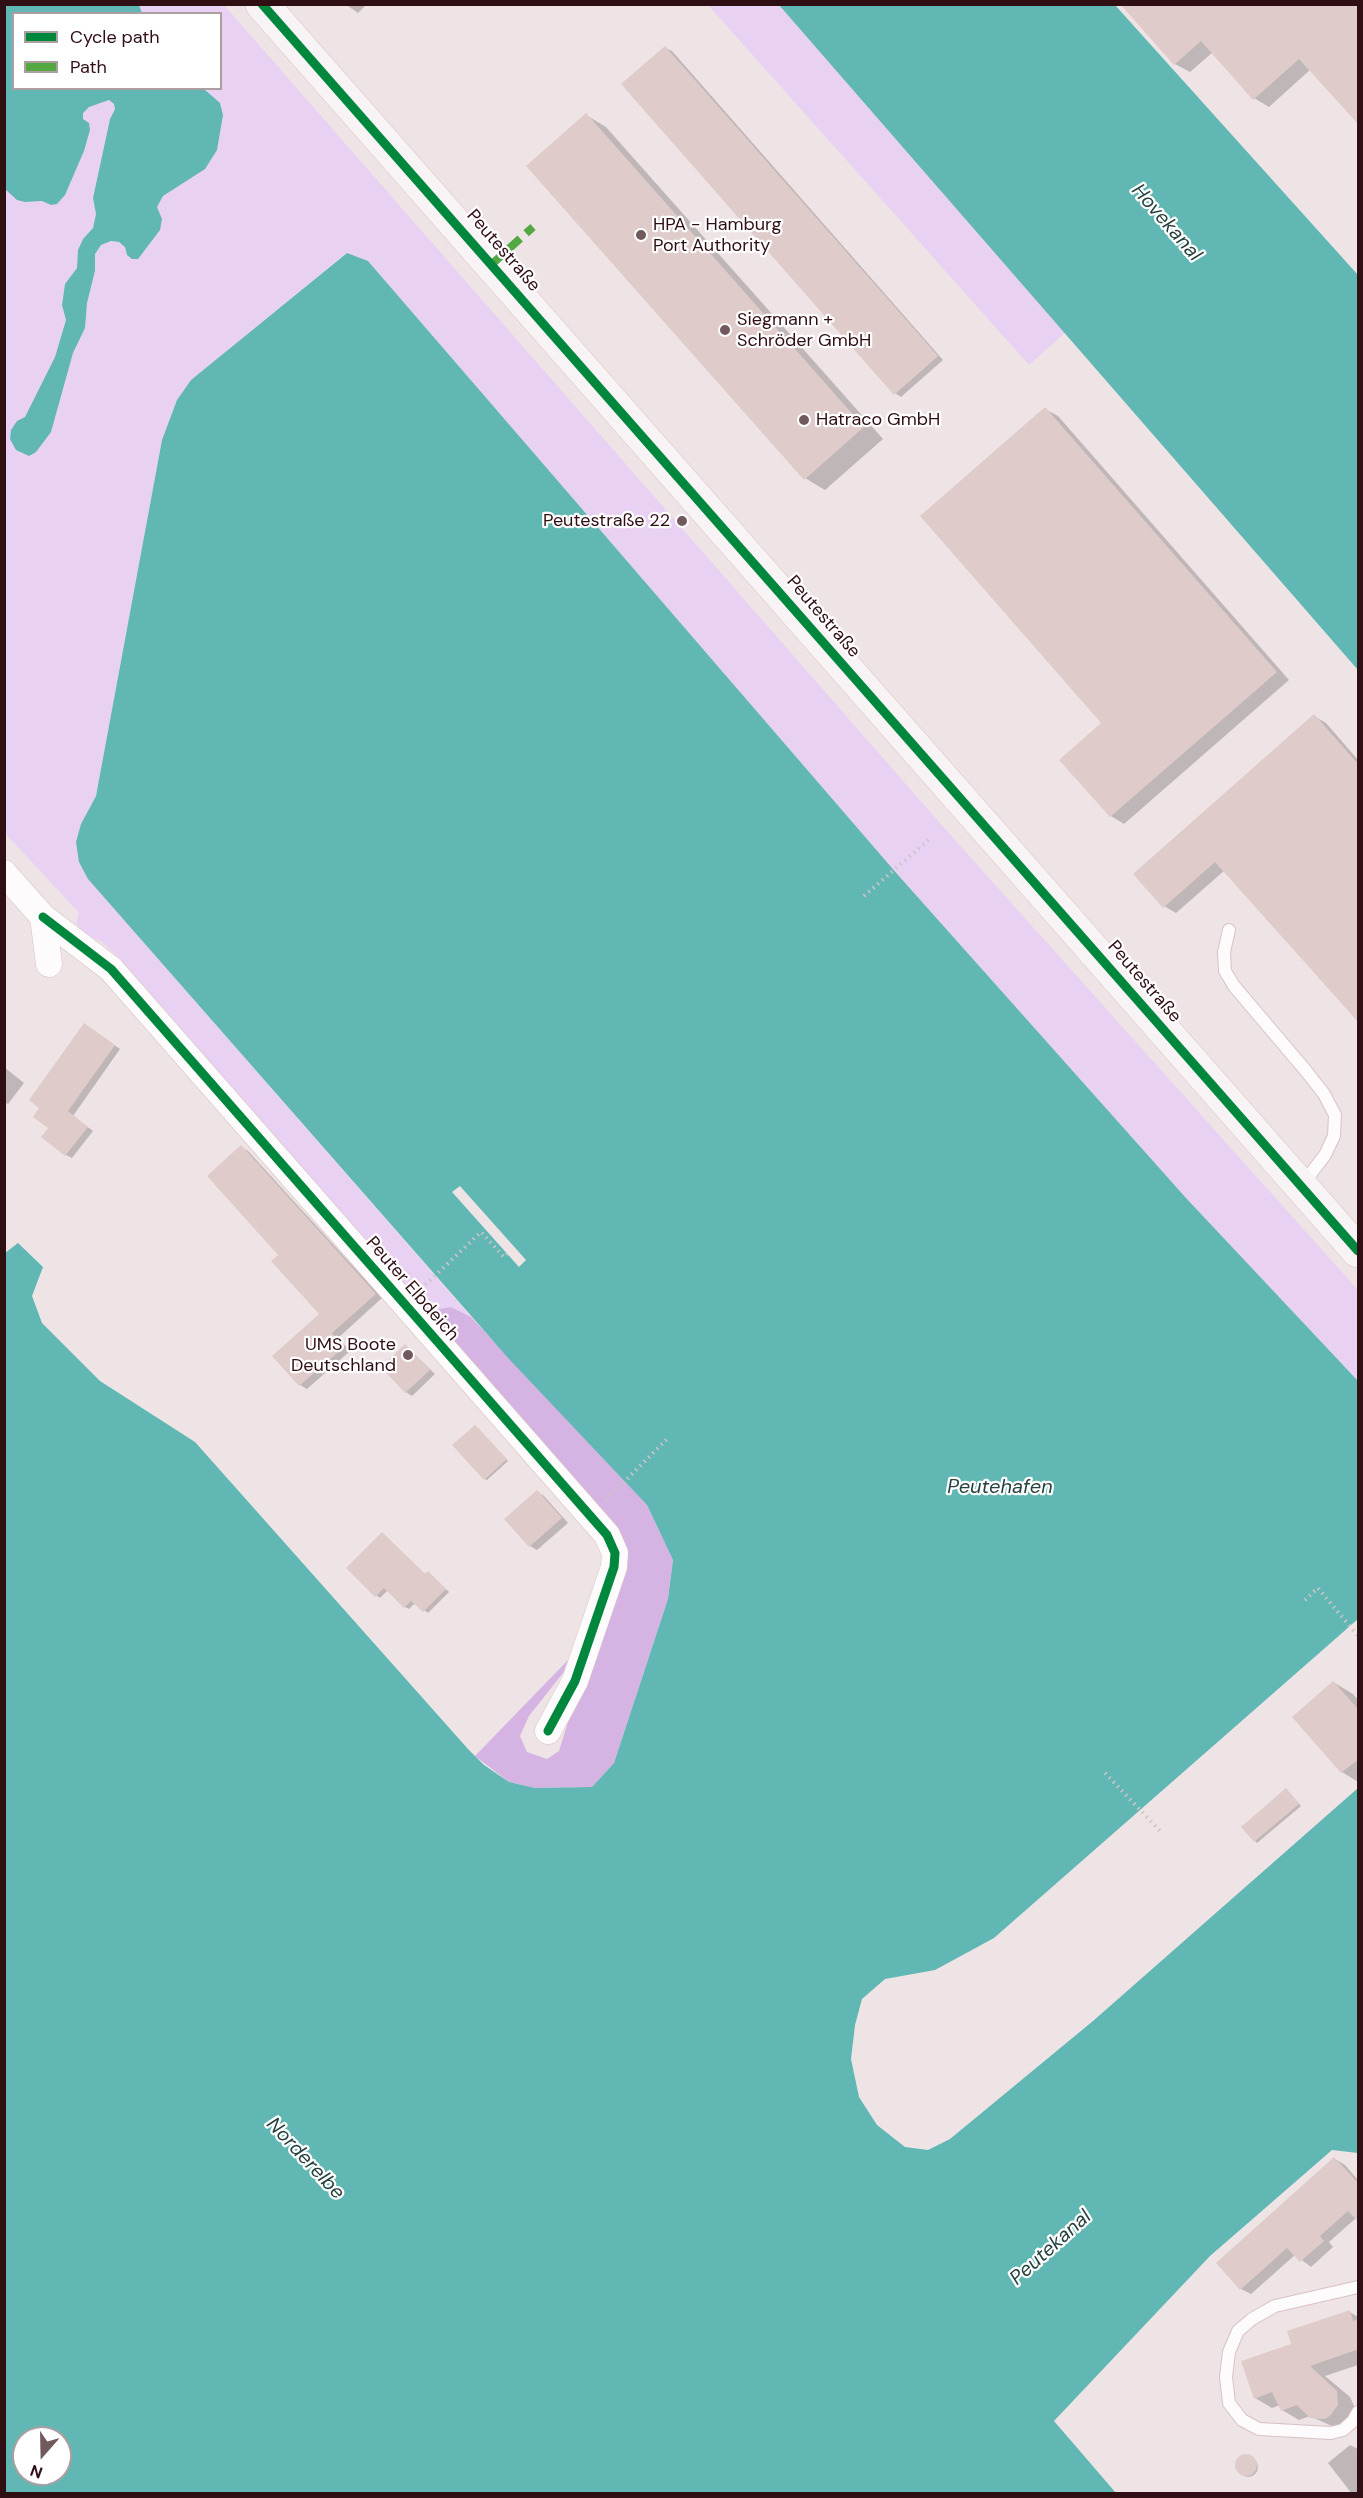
<!DOCTYPE html>
<meta charset="utf-8">
<style>
body{margin:0}
#map{position:relative;width:1363px;height:2498px;overflow:hidden;background:#efe4e5;font-family:"DM Sans",sans-serif}
canvas{display:block}
.frame{position:absolute;inset:0;border:6px solid #2f0e14;pointer-events:none}
.legend{position:absolute;left:12px;top:12px;width:210px;height:78px;box-sizing:border-box;background:#fff;border:2px solid #ac9fa1;margin:0;padding:8px 10px;list-style:none;font-size:18px;color:#2f0e14}
.legend li{display:flex;align-items:center;gap:12px;height:30px}
.legend b{width:30px;border:2px solid #ac9fa1}
.north{position:absolute;left:12px;top:2426px;width:60px;height:60px;box-sizing:border-box;background:#fff;border:2px solid #ac9fa1;border-radius:50%;rotate:200deg;font-size:16px;font-weight:700;line-height:24px;text-align:center;color:#2f0e14}
.north::after{content:'';display:block;margin:auto;width:21px;height:27px;background:#72595d;clip-path:polygon(50% 0,100% 100%,50% 72%,0 100%)}
</style>
<div id="map">
<canvas width="1363" height="2498"></canvas>
<div class="frame"></div>
<ul class="legend">
<li><b style="height:8px;background:#00873e"></b>Cycle path</li>
<li><b style="height:8px;background:#54a842"></b>Path</li>
</ul>
<div class="north">N</div>
</div>
<script>
const ctx = document.querySelector('canvas').getContext('2d');
ctx.lineJoin = 'round';
function fillPath(path, color) {
  ctx.fillStyle = color;
  ctx.fill(path, 'evenodd');
}
function shape(rows) {
  const path = new Path2D();
  for (const r of rows) {
    if (r.length === 3) {
      path.moveTo(r[0] + r[2], r[1]);
      path.arc(r[0], r[1], r[2], 0, 2 * Math.PI);
      continue;
    }
    path.moveTo(r[0], r[1]);
    for (let i = 2; i < r.length; i += 2) path.lineTo(r[i], r[i + 1]);
  }
  return path;
}
function trace(path, color, width, dash) {
  ctx.strokeStyle = color;
  ctx.lineWidth = width;
  ctx.lineCap = dash ? 'butt' : 'round';
  ctx.setLineDash(dash || []);
  ctx.stroke(path);
}
function drawText(font, color, halo, rows, align = 'center') {
  ctx.font = font + ' "DM Sans",sans-serif';
  ctx.lineWidth = 4.5;
  ctx.setLineDash([]);
  ctx.textBaseline = 'middle';
  ctx.strokeStyle = halo;
  ctx.fillStyle = color;
  for (const [text, x, y, turn = 0] of rows) {
    ctx.save();
    ctx.translate(x, y);
    ctx.rotate((+turn || 0) * Math.PI / 180);
    ctx.textAlign = isNaN(turn) ? turn : align;
    if (halo) ctx.strokeText(text, 0, 0);
    ctx.fillText(text, 0, 0);
    ctx.restore();
  }
}
fillPath(shape([
 [139,5,224,5,947,831,1358,1290,1358,1381,1186,1198,898,875,368,261,346,253,191,380,177,400,162,440,96,796,81,824,88,879,471,1317,451,1307,439,1309,432,1317,122,961,103,943,83,932,76,923,79,913,5,833,5,172,25,202,42,201,51,205,65,195,84,151,90,130,83,119,83,113,88,107,109,100,114,104,115,109,110,119,93,198,96,214,93,228,83,239,78,250,77,268,65,284,62,305,66,320,55,357,25,417,17,421,51,432,73,353,85,328,87,303,95,271,95,254,101,245,110,241,119,242,126,247,162,219,157,207,163,196,174,188,207,90,204,89,220,88,220,14,142,13],
 [708,5,779,5,1066,332,1029,365]
]), '#e9d1f3');
fillPath(shape([
 [451,1307,471,1317,647,1505,673,1560,668,1599,614,1763,592,1787,535,1788,509,1782,475,1756,568,1660,563,1673,529,1716,520,1736,527,1752,547,1759,559,1751,572,1709,626,1571,432,1318,439,1309]
]), '#d5b4e3');
fillPath(shape([
 [5,4,139,5,142,13,14,14,14,88,204,89,220,103,223,115,217,150,205,169,163,196,157,207,162,219,160,230,138,259,132,259,127,255,125,247,119,242,111,241,101,245,95,254,95,271,87,303,85,328,73,353,51,432,36,452,29,456,16,450,10,439,11,430,17,421,25,417,55,357,66,320,62,305,65,284,77,268,78,250,83,239,93,228,96,214,93,198,110,119,115,109,114,104,109,100,89,107,83,113,83,119,89,123,90,130,84,151,65,195,57,204,51,205,42,201,25,202,17,200,5,189],
 [779,5,1115,5,1358,275,1358,670],
 [347,253,368,261,898,875,1186,1198,1358,1381,1358,1619,994,1938,935,1970,885,1979,862,1999,855,2025,851,2059,859,2097,877,2125,905,2147,928,2150,950,2139,1093,2021,1358,1788,1358,2153,1332,2150,1210,2256,1054,2421,1116,2493,5,2494,5,1253,18,1243,43,1267,32,1296,42,1323,100,1381,195,1442,468,1749,484,1765,509,1782,535,1788,592,1787,614,1763,668,1599,673,1560,647,1505,509,1359,88,879,79,862,76,842,81,824,96,796,162,440,177,400,191,380],
 [24,2438,60,2438,60,2474,24,2474]
]), '#60b7b4');
fillPath(shape([
 [460,1186,526,1260,519,1267,452,1192]
]), '#efe4e5');
fillPath(shape([
 [345,4,367,4,358,13],
 [1122,4,1358,4,1311,69,1269,107,1254,98,1213,52,1190,72,1175,64],
 [665,48,672,51,943,360,901,397,895,393],
 [586,115,606,127,883,439,825,490,805,478],
 [1045,409,1058,416,1289,680,1124,824,1111,816,1103,724],
 [1314,716,1326,723,1358,760,1358,1021,1225,870,1176,913,1164,906],
 [90,1028,120,1049,73,1116,93,1131,72,1158,66,1155,50,1128],
 [4,1067,24,1083,8,1104,4,1102],
 [241,1147,248,1151,382,1298,338,1338,350,1351,307,1389,300,1385,274,1356,321,1314],
 [406,1346,435,1374,412,1396,406,1392],
 [478,1428,508,1461,487,1480,485,1479],
 [537,1492,544,1496,568,1523,537,1550,530,1546,506,1519],
 [383,1534,426,1575,432,1576,449,1592,428,1613,415,1603,409,1609,405,1607,388,1590,380,1598,376,1595],
 [1333,1682,1353,1694,1358,1700,1358,1782,1342,1772,1294,1717],
 [1289,1792,1301,1806,1257,1843,1255,1841],
 [1335,2159,1345,2165,1358,2180,1358,2220,1356,2218,1329,2242,1333,2247,1311,2267,1295,2255,1251,2294,1241,2289],
 [1350,2312,1358,2317,1358,2365,1325,2376,1350,2397,1355,2408,1352,2421,1336,2428,1310,2416,1299,2420,1282,2410,1280,2405,1272,2408,1255,2398,1293,2345],
 [1350,2445,1358,2449,1358,2494,1352,2494,1328,2463],
 [1248,2467,10]
]), '#0003');
fillPath(shape([
 [1120,4,1359,4,1359,125,1299,59,1253,100,1201,41,1174,65],
 [665,46,938,356,894,395,621,84],
 [586,113,864,427,804,480,526,166],
 [1045,407,1277,672,1110,817,1059,760,1101,723,920,516],
 [1314,714,1359,765,1359,1023,1215,862,1163,908,1133,874],
 [84,1023,115,1045,68,1111,88,1127,65,1156,41,1137,48,1128,33,1117,39,1108,29,1100],
 [241,1145,376,1294,332,1333,344,1347,299,1386,272,1356,319,1314,271,1261,278,1255,207,1176],
 [405,1344,430,1370,405,1393,381,1367],
 [475,1425,507,1459,484,1480,452,1445],
 [537,1490,562,1518,529,1547,504,1519],
 [382,1532,425,1574,428,1571,446,1589,423,1612,411,1601,404,1608,384,1588,375,1597,346,1568],
 [1333,1681,1359,1710,1359,1759,1341,1773,1292,1717],
 [1286,1788,1299,1804,1254,1842,1241,1827],
 [1334,2157,1359,2184,1359,2222,1348,2211,1320,2236,1324,2241,1300,2262,1287,2248,1240,2290,1216,2263],
 [1350,2310,1353,2321,1359,2319,1359,2349,1310,2366,1337,2391,1338,2405,1330,2416,1324,2419,1310,2418,1297,2405,1281,2411,1272,2392,1254,2399,1241,2361,1291,2344,1287,2331],
 [1246,2465,11]
]), '#dfcbc9');
const lane = shape([
 [1229,930,1224,952,1225,971,1234,986,1306,1071,1324,1094,1335,1115,1334,1136,1325,1155,1302,1185],
 [1358,2287,1275,2306,1252,2319,1238,2331,1229,2352,1226,2377,1229,2403,1242,2420,1259,2429,1331,2433,1343,2430,1353,2421,1358,2412]
]);
const street = shape([
 [4,873,43,917,49,964],
 [43,917,111,969,607,1535,615,1553,614,1567,575,1681,548,1731]
]);
const secondary = shape([
 [262,4,1358,1251]
]);
trace(lane, '#d8c1c4', 14);
trace(street, '#d8c1c4', 27);
trace(secondary, '#d8c1c4', 34);
trace(shape([
 [864,896,931,838],
 [421,1289,481,1232,504,1257,507,1254],
 [606,1500,669,1437],
 [1305,1600,1318,1588,1358,1636],
 [1105,1773,1162,1833]
]), '#cdc5c7', 4, [1.5, 4.5]);
trace(lane, '#fdfbfb', 12);
trace(street, '#fdfbfb', 26);
trace(secondary, '#f8f3f4', 33);
trace(shape([
 [492,264,533,227]
]), '#54a842', 8, [15, 8]);
trace(shape([
 [262,4,1358,1251],
 [43,917,111,969,607,1535,615,1553,614,1567,575,1681,548,1731]
]), '#00873e', 9);
for (const [x, y, r, color] of [
 [641,235,6,"#72595d"],
 [725,330,6,"#72595d"],
 [804,420,6,"#72595d"],
 [682,521,6,"#72595d"],
 [408,1355,6,"#72595d"]
]) {
  const dot = new Path2D();
  dot.arc(x, y, r, 0, 2 * Math.PI);
  ctx.fillStyle = color;
  ctx.fill(dot);
  trace(dot, '#fff', 2);
}
drawText('18px', '#2f0e14', '#fff', [
 ["HPA - Hamburg",653,225],
 ["Port Authority",653,246],
 ["Siegmann +",737,320],
 ["Schröder GmbH",737,341],
 ["Hatraco GmbH",816,420],
 ["Peutestraße 22",670,521,"right"],
 ["UMS Boote",396,1345,"right"],
 ["Deutschland",396,1366,"right"]
], 'left');
drawText('18px', '#2f0e14', '#fff', [
 ["Peutestraße",503,251,49],
 ["Peutestraße",823,617,49],
 ["Peutestraße",1144,982,49],
 ["Peuter Elbdeich",412,1289,49]
]);
drawText('italic 20px', '#27413f', '#fff', [
 ["Hovekanal",1166,223,49],
 ["Peutehafen",1000,1488],
 ["Norderelbe",305,2159,47],
 ["Peutekanal",1051,2248,-42]
]);
</script>
